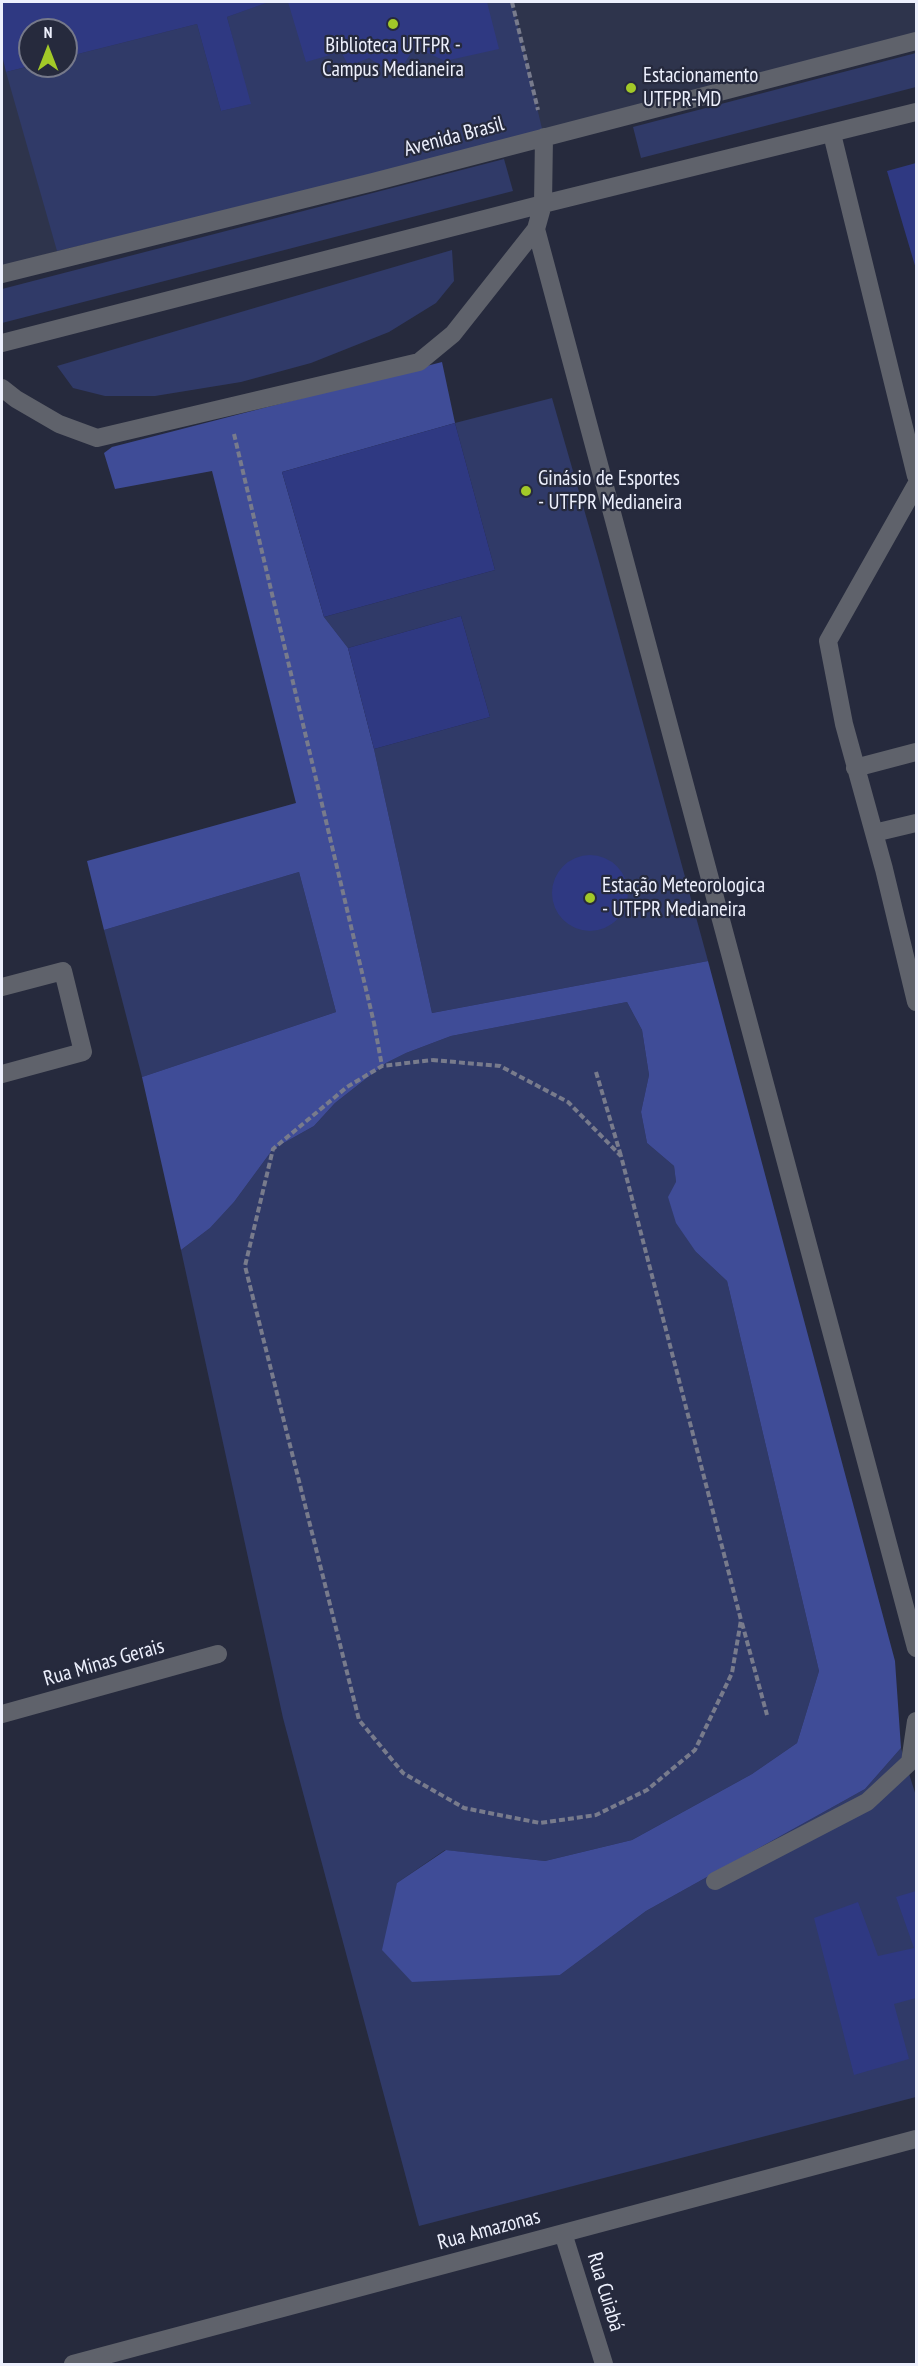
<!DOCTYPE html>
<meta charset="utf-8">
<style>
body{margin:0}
#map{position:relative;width:918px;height:2366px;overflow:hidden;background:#262a3d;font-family:"PT Sans Narrow",sans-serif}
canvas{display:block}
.frame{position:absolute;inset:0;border:3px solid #edf0fd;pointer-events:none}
.north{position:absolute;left:18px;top:18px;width:60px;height:60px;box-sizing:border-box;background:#262a3d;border:2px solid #76798a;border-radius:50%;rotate:0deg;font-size:16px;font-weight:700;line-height:24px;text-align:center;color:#edf0fd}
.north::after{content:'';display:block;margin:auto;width:21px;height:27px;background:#a2c928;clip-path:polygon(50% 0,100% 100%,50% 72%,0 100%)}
</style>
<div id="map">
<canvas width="918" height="2366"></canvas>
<div class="frame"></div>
<div class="north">N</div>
</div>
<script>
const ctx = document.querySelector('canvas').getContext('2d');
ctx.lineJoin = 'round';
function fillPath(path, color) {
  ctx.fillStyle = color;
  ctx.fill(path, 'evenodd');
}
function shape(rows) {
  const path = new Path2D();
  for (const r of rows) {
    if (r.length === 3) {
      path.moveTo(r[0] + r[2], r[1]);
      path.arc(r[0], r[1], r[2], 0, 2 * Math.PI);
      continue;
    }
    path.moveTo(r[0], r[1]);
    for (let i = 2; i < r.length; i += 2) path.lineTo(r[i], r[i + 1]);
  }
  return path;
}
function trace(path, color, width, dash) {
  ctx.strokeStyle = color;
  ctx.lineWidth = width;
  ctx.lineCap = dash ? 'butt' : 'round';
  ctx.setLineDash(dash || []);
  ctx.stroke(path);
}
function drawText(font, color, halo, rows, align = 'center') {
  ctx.font = font + ' "PT Sans Narrow",sans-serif';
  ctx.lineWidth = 4.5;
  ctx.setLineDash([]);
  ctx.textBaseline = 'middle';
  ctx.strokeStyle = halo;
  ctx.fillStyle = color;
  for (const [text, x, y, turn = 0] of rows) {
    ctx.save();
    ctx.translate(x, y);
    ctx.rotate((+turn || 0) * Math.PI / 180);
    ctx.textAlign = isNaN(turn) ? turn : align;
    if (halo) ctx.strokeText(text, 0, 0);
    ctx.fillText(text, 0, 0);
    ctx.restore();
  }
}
fillPath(shape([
 [2,2,916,2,916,38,544,137,57,251,2,267],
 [30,30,66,30,66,66,30,66]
]), '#2e344c');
fillPath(shape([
 [268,2,512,2,544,137,57,251,6,72,31,66,66,66,66,57,197,24,221,111,250,104,227,17],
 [916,53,916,87,641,158,633,127],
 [504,159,513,191,2,323,2,289],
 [452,250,454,281,436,303,389,332,311,363,241,382,155,396,105,396,73,388,57,366],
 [552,398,598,558,708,961,432,1013,374,749,490,717,461,616,348,648,324,617,495,570,455,423],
 [299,872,336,1012,142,1077,104,930],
 [627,1002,642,1030,649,1075,641,1112,647,1143,674,1166,676,1182,696,1252,727,1281,819,1671,797,1743,752,1774,632,1840,545,1861,445,1850,397,1883,560,1975,646,1911,865,1789,901,1748,916,1796,916,2097,419,2226,283,1718,181,1250,210,1228,234,1202,273,1149,314,1126,335,1103,386,1063,406,1053,451,1036]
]), '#303a68');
fillPath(shape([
 [442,362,455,423,282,472,324,617,348,648,374,749,432,1013,708,961,895,1661,901,1748,865,1789,646,1911,560,1975,412,1982,382,1950,397,1883,446,1850,545,1861,632,1840,752,1774,797,1743,819,1671,727,1281,696,1252,676,1223,668,1197,676,1182,674,1166,647,1143,641,1112,649,1075,642,1030,627,1002,451,1036,406,1053,386,1063,335,1103,314,1126,273,1149,234,1202,210,1228,181,1250,142,1077,336,1012,299,872,104,930,87,861,296,803,212,471,115,489,104,453,112,447]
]), '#3f4c97');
fillPath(shape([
 [2,2,269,2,227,17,251,104,221,111,197,24,66,57,66,30,30,30,30,66,6,72,2,55],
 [288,2,487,2,499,49,445,61,415,47,396,76,369,58,349,66,341,52,306,62],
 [916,163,916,269,887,171],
 [455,423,495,570,324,617,282,472],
 [461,616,490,717,374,749,348,648],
 [590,893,38],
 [916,1891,916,1998,894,2004,909,2059,854,2075,814,1918,858,1902,878,1956,914,1948,896,1897]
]), '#2f3982');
trace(shape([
 [512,2,538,110],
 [234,434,374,1023,382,1066],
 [432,1060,500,1066,568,1102,621,1156,741,1620,732,1673,695,1750,647,1790,596,1815,540,1823,464,1808,403,1773,359,1720,245,1266,273,1149,347,1087,382,1066,432,1060],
 [596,1072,621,1156],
 [742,1623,767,1715]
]), '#787b8c', 4, [6, 3]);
trace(shape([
 [832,134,916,476],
 [536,229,916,1648],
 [2,274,373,182,916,41],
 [2,343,543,204,916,112],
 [2,388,16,399,59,424,97,438,419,362,453,334,536,229,543,204,544,137],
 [916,485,828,641,844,724,884,869,916,1002],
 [855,768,916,752],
 [874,833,916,823],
 [2,987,63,971,83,1052,2,1074],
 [2,1714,218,1654],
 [715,1881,867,1802,910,1762,916,1721],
 [563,2233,604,2364],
 [73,2364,916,2139]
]), '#5f626b', 18);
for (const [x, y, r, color] of [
 [393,24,6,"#a2c928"],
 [631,88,6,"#a2c928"],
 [526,491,6,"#a2c928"],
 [590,898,6,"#a2c928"]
]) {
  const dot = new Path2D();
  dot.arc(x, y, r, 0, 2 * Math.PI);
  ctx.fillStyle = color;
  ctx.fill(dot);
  trace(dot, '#262a3d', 2);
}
drawText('21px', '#edf0fd', '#262a3d', [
 ["Biblioteca UTFPR -",393,46,"center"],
 ["Campus Medianeira",393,70,"center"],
 ["Estacionamento",643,76],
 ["UTFPR-MD",643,100],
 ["Ginásio de Esportes",538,479],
 ["- UTFPR Medianeira",538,503],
 ["Estação Meteorologica",602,886],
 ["- UTFPR Medianeira",602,910]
], 'left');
drawText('21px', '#edf0fd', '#262a3d', [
 ["Avenida Brasil",454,137,-15],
 ["Rua Minas Gerais",104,1663,-16],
 ["Rua Amazonas",489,2230,-15],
 ["Rua Cuiabá",605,2292,73]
]);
</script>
